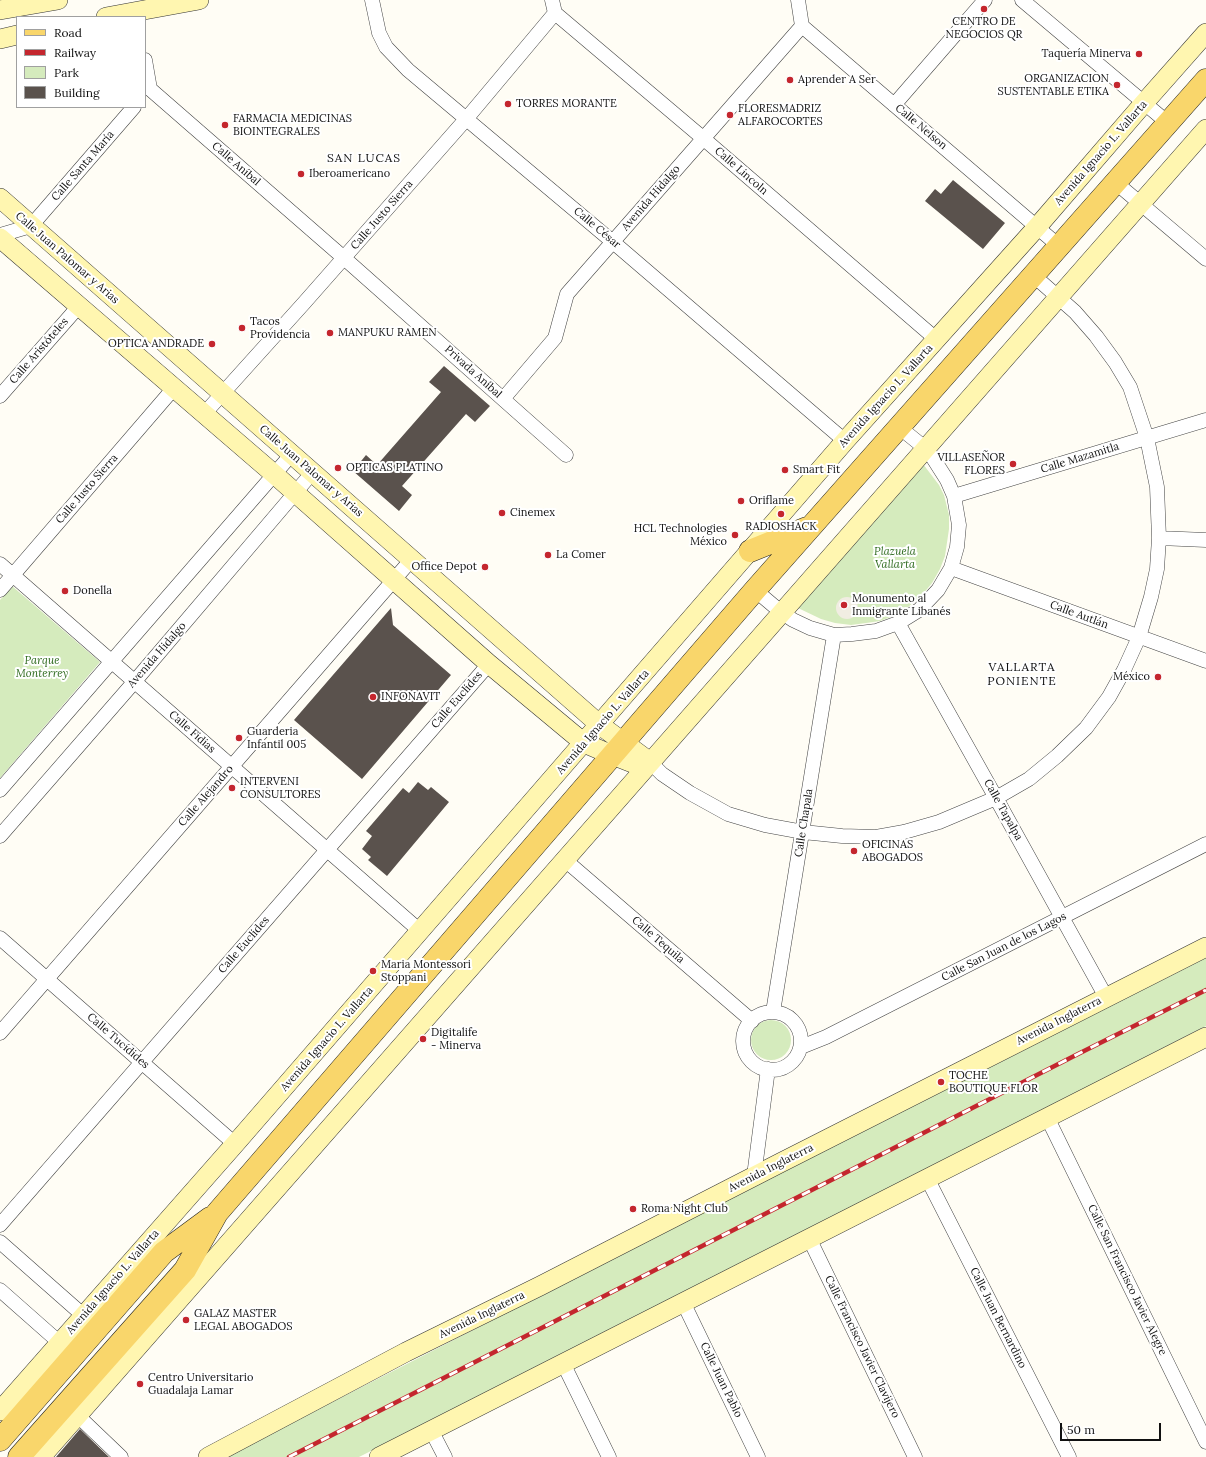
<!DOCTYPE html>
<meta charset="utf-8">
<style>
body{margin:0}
#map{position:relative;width:1206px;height:1457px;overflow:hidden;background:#fffdf5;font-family:Lora,serif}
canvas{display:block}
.legend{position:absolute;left:16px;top:16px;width:130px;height:92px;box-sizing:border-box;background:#fff;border:1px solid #a0a0a0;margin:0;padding:5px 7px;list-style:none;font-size:12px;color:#111}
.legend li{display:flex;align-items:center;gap:8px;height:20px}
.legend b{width:20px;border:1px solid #a0a0a0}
.scale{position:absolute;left:1060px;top:1423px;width:101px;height:18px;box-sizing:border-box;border:2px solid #111;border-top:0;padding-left:5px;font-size:12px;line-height:14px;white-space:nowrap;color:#111;-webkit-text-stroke:3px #fff;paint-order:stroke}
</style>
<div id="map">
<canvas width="1206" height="1457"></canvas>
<ul class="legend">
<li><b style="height:5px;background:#f9d66b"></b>Road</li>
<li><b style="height:5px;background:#c4262e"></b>Railway</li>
<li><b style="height:11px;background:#d5ebbd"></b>Park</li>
<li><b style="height:11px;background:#5a524d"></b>Building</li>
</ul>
<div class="scale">50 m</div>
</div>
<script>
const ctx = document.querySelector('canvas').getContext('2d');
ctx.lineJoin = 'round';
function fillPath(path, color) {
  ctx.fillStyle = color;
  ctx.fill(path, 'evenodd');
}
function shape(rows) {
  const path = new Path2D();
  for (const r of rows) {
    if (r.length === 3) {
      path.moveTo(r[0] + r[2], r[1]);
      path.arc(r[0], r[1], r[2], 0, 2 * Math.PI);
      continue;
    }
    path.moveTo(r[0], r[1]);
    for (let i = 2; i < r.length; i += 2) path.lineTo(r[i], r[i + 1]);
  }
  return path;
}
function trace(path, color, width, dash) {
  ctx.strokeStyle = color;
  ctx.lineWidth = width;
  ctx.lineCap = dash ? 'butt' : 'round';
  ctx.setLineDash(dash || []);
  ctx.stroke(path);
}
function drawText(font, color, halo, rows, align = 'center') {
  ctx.font = font + ' Lora,serif';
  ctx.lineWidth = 4;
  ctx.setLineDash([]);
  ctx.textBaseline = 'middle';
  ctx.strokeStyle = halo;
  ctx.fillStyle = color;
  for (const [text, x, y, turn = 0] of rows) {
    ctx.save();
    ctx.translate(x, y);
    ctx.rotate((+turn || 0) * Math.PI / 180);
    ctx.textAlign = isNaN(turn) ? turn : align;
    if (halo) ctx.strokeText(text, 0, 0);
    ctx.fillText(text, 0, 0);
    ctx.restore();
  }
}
fillPath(shape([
 [923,464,939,485,944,495,949,515,949,529,945,556,940,569,932,583,923,594,907,608,893,616,880,621,866,623,851,625,835,623,821,619,798,608],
 [12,586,100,662,0,778,0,600],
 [1206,957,1206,1026,792,1238,359,1457,225,1457,864,1130],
 [771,1040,20]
]), '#d5ebbd');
fillPath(shape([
 [847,608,11]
]), '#f1ede2');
fillPath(shape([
 [953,180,1005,223,983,249,925,201,935,189,941,194],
 [444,366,490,406,475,422,466,414,402,486,412,495,399,511,353,471,366,455,377,465,441,392,429,382],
 [391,608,393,625,451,675,362,779,294,720],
 [418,782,428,790,431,787,449,802,387,876,368,860,371,857,362,849,372,836,366,831,403,788,409,793],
 [80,1429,109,1457,56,1457]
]), '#5a524d');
const street = shape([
 [372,0,379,33,386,47,408,70,613,242,845,441],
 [552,0,555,13,704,139,936,339],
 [798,0,802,26,1059,246],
 [1022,0,1168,123],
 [145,60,150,89,344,258,566,455],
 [894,105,985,0],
 [1115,182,1206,259],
 [0,235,31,226,134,107],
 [0,396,79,306],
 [503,399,555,338,567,294,802,26],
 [204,414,304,303,467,118,555,13],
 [954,496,1206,420],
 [1159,538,1206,540],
 [0,564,420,931],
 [951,568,1206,661],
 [0,590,174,388],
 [755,590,781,612,793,620,810,628,834,635,852,634,876,631,898,623,919,610,938,590,951,568,957,547,959,525,954,496,947,480,933,458,925,448,899,427],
 [898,623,996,798,1106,997],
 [650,762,662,774,690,793,728,814,765,825,803,832,842,836,876,837,904,832,939,822,996,798,1029,779,1057,756,1086,728,1109,697,1124,670,1139,637,1151,597,1157,569,1159,538,1157,487,1147,438,1130,387,1115,362,1096,336,1075,312,1033,275],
 [0,790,291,455],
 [0,836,135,681,312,473],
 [565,860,752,1021],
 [0,938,235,1144],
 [773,1012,834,635],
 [772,1041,29],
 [0,1033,412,559],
 [801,1047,826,1037,1206,844],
 [1047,1117,1206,1442],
 [754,1176,768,1069],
 [927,1178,1069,1457],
 [0,1225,489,664],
 [809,1238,915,1457],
 [0,1242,84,1316],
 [0,1290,60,1343],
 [683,1302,758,1457],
 [563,1363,609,1457],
 [77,1415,121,1457],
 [431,1430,445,1457]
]);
const secondary = shape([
 [0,10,58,0],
 [106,17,199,0],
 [0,39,17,35],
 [0,198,600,725,650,762],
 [0,238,274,474,489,664,584,743,612,755,645,768],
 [0,1411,235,1144,845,441,1037,227,1144,103,1206,33],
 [41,1457,1206,129],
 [208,1457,406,1352,540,1286,782,1162,1206,947],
 [379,1457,1206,1037]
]);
const primary = shape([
 [750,551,807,528],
 [0,1440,164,1252,210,1218],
 [19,1457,185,1270,217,1213,755,590,1206,80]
]);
trace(street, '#444', 15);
trace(secondary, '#333', 20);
trace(primary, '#222', 23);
trace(street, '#fff', 14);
trace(secondary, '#fff6b0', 19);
trace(primary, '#f9d66b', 22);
const rail = shape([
 [289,1457,1078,1054,1206,990]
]);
trace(rail, '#c4262e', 4.5);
trace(rail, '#fff', 3, [9]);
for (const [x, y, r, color] of [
 [984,9,4,"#c4262e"],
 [1139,54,4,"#c4262e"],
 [790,80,4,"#c4262e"],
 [1117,85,4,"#c4262e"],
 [508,104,4,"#c4262e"],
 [730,115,4,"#c4262e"],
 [225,125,4,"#c4262e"],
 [301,174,4,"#c4262e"],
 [242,328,4,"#c4262e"],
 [330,333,4,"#c4262e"],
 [212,344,4,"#c4262e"],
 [1013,464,4,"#c4262e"],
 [338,468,4,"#c4262e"],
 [785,470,4,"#c4262e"],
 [741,501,4,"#c4262e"],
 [502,513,4,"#c4262e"],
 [781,514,4,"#c4262e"],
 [735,535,4,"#c4262e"],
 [548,555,4,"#c4262e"],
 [485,567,4,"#c4262e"],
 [65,591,4,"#c4262e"],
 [844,605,4,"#c4262e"],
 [1158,677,4,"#c4262e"],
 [373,697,4,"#c4262e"],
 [239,738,4,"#c4262e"],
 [232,788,4,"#c4262e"],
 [854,851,4,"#c4262e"],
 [373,971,4,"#c4262e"],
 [423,1039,4,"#c4262e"],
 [941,1082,4,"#c4262e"],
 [633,1209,4,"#c4262e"],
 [186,1320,4,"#c4262e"],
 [140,1384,4,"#c4262e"]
]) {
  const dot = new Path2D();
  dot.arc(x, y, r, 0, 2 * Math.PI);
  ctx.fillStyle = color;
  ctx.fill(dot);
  trace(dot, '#fff', 1.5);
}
drawText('11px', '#111', '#fff', [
 ["CENTRO DE",984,22,"center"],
 ["NEGOCIOS QR",984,35,"center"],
 ["Taquería Minerva",1131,54,"right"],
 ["ORGANIZACION",1109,79,"right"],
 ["SUSTENTABLE ETIKA",1109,92,"right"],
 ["Aprender A Ser",798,80],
 ["TORRES MORANTE",516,104],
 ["FLORESMADRIZ",738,109],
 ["ALFAROCORTES",738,122],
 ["FARMACIA MEDICINAS",233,119],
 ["BIOINTEGRALES",233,132],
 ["Iberoamericano",309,174],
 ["Tacos",250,322],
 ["Providencia",250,335],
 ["MANPUKU RAMEN",338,333],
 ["OPTICA ANDRADE",204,344,"right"],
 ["VILLASEÑOR",1005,458,"right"],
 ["FLORES",1005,471,"right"],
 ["OPTICAS PLATINO",346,468],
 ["Smart Fit",793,470],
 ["Oriflame",749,501],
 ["Cinemex",510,513],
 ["RADIOSHACK",781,527,"center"],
 ["HCL Technologies",727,529,"right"],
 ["México",727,542,"right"],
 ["La Comer",556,555],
 ["Office Depot",477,567,"right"],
 ["Donella",73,591],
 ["Monumento al",852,599],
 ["Inmigrante Libanés",852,612],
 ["México",1150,677,"right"],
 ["INFONAVIT",381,697],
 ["Guarderia",247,732],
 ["Infantil 005",247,745],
 ["INTERVENI",240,782],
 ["CONSULTORES",240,795],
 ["OFICINAS",862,845],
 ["ABOGADOS",862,858],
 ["Maria Montessori",381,965],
 ["Stoppani",381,978],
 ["Digitalife",431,1033],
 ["- Minerva",431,1046],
 ["TOCHE",949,1076],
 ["BOUTIQUE FLOR",949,1089],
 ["Roma Night Club",641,1209],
 ["GALAZ MASTER",194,1314],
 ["LEGAL ABOGADOS",194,1327],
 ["Centro Universitario",148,1378],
 ["Guadalaja Lamar",148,1391]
], 'left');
drawText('11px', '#111', '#fff', [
 ["Calle Nelson",921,127,40],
 ["Avenida Ignacio L. Vallarta",1101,153,-49],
 ["Calle Aníbal",236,164,41],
 ["Calle Santa María",83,166,-49],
 ["Calle Lincoln",741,171,41],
 ["Avenida Hidalgo",651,198,-49],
 ["Calle Justo Sierra",382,215,-49],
 ["Calle César",597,228,40],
 ["Calle Juan Palomar y Arias",67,258,41],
 ["Calle Aristóteles",39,351,-49],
 ["Privada Aníbal",473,372,42],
 ["Avenida Ignacio L. Vallarta",886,396,-48],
 ["Calle Mazamitla",1080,458,-17],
 ["Calle Juan Palomar y Arias",311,471,41],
 ["Calle Justo Sierra",87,489,-49],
 ["Calle Autlán",1079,615,20],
 ["Avenida Hidalgo",157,655,-49],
 ["Calle Euclides",457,700,-49],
 ["Avenida Ignacio L. Vallarta",603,722,-49],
 ["Calle Fidias",192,732,41],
 ["Calle Alejandro",206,796,-49],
 ["Calle Tapalpa",1003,810,61],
 ["Calle Chapala",804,823,-81],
 ["Calle Tequila",658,940,41],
 ["Calle Euclides",244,945,-49],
 ["Calle San Juan de los Lagos",1004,947,-27],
 ["Avenida Inglaterra",1059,1021,-27],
 ["Avenida Ignacio L. Vallarta",327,1039,-49],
 ["Calle Tucídides",118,1041,41],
 ["Avenida Inglaterra",771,1168,-27],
 ["Calle San Francisco Javier Alegre",1127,1280,64],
 ["Avenida Ignacio L. Vallarta",113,1282,-49],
 ["Avenida Inglaterra",482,1315,-26],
 ["Calle Juan Bernardino",998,1318,63],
 ["Calle Francisco Javier Clavijero",862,1347,64],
 ["Calle Juan Pablo",721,1380,64]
]);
drawText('italic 11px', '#2f6b1f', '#fff', [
 ["Plazuela",895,552],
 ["Vallarta",895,565],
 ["Parque",42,661],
 ["Monterrey",42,674]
]);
ctx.letterSpacing = '1px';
drawText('12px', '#111', '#fff', [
 ["SAN LUCAS",364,159],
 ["VALLARTA",1022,668],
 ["PONIENTE",1022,682]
]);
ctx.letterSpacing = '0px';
</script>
